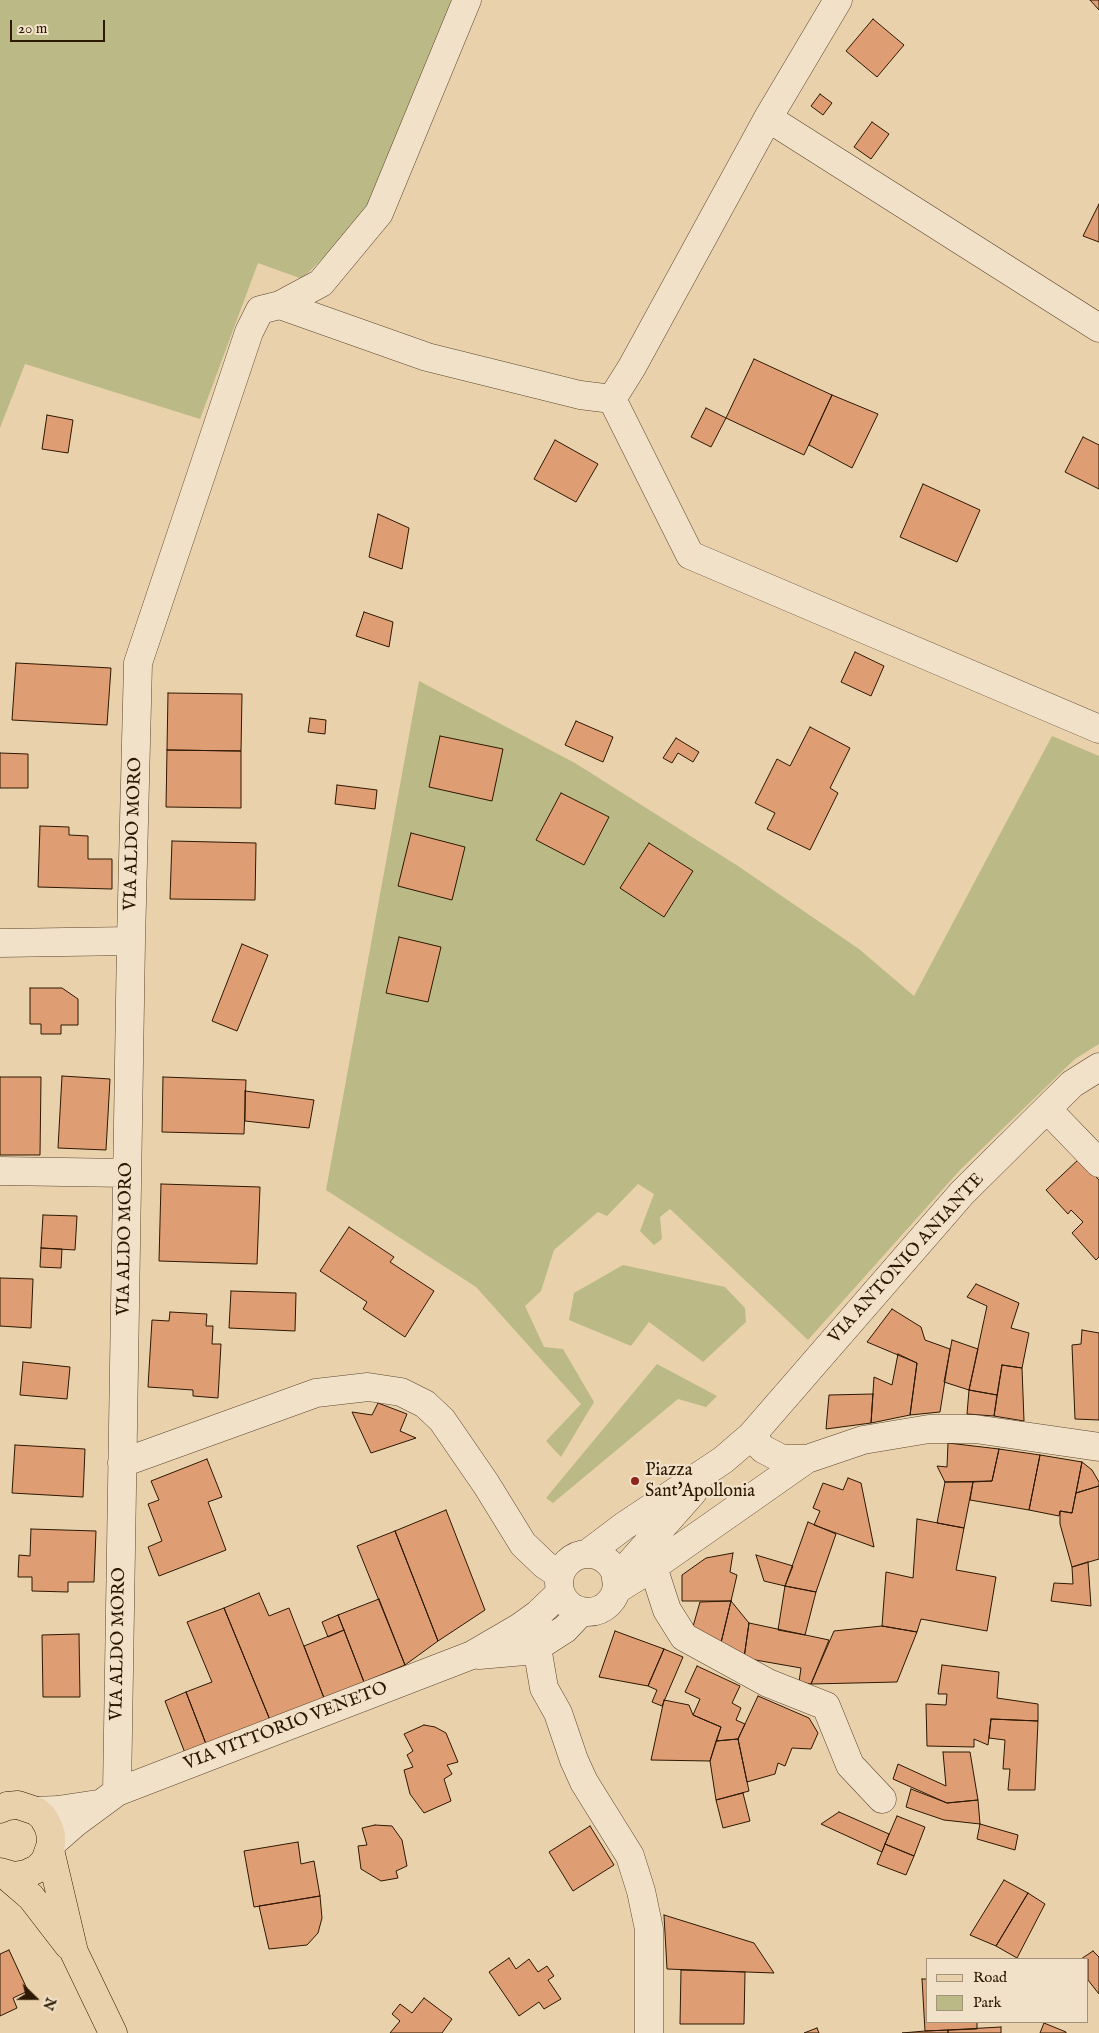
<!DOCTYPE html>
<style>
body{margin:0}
#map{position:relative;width:1099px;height:2033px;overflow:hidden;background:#e9d1ac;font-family:"IM FELL English",serif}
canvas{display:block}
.legend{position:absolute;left:926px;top:1958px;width:162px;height:65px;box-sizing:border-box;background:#f1e1c9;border:1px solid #a39179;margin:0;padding:6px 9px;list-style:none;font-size:15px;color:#2d1801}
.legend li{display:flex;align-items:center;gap:10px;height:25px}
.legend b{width:25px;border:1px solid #a39179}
.north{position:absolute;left:10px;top:1973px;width:50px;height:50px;-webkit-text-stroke:4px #f1e1c9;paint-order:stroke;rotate:112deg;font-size:14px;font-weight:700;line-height:20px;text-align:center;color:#2d1801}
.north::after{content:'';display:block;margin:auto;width:18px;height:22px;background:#2d1801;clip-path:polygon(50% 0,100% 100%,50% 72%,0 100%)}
.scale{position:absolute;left:10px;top:20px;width:95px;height:22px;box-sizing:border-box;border:2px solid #2d1801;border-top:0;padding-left:6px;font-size:15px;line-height:18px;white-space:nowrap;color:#2d1801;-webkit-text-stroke:4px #f1e1c9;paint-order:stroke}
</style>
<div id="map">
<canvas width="1099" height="2033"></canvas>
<ul class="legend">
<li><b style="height:6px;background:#e9d1ac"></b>Road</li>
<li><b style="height:14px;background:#bbba86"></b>Park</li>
</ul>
<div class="north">N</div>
<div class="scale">20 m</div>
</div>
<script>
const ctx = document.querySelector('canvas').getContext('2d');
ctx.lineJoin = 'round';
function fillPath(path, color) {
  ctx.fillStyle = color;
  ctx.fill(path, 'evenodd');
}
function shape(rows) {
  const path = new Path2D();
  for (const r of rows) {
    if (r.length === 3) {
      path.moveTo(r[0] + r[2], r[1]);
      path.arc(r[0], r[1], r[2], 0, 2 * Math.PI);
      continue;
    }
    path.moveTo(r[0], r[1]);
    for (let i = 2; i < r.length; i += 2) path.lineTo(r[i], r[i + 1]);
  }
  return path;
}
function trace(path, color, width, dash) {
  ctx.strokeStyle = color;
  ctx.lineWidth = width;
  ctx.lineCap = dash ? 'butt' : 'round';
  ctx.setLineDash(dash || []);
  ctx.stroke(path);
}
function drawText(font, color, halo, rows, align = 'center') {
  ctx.font = font + ' "IM FELL English",serif';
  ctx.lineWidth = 4.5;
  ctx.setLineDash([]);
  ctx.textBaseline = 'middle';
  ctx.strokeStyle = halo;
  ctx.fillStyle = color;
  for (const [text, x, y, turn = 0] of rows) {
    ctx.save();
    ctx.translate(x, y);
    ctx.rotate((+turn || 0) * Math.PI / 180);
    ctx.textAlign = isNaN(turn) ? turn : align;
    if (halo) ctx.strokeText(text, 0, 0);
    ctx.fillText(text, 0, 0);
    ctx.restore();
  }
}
fillPath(shape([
 [0,0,452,0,369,204,356,225,302,279,258,263,200,419,25,364,0,428],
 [419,681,575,763,738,866,859,949,914,996,1052,736,1099,756,1099,1044,1075,1059,960,1170,808,1340,670,1209,660,1217,662,1239,654,1245,640,1231,654,1194,638,1184,607,1216,598,1212,554,1250,541,1291,525,1306,544,1347,563,1349,594,1402,561,1457,546,1441,581,1404,476,1287,326,1190],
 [623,1265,725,1287,745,1308,746,1322,703,1362,649,1322,631,1346,569,1320,574,1293],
 [657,1364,717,1396,706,1407,678,1399,553,1503,546,1498]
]), '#bbba86');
const building = shape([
 [1090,0,1099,0,1099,10,1090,0],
 [873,19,904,45,877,77,846,51,873,19],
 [820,94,832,103,823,115,811,106,820,94],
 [872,122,889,134,871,159,854,147,872,122],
 [1099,204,1099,242,1083,236,1099,204],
 [754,359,832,395,804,455,726,418,754,359],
 [832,395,878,414,852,468,809,445,832,395],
 [706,408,726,418,711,447,691,437,706,408],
 [47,415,73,420,68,453,42,449,47,415],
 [1083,437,1099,445,1099,489,1065,472,1083,437],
 [555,440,598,464,576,502,534,479,555,440],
 [923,484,980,510,957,562,900,537,923,484],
 [378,514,409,528,402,569,369,557,378,514],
 [364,612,393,622,389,647,356,636,364,612],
 [855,652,884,666,871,696,841,682,855,652],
 [16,663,111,668,107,725,12,720,16,663],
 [168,693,242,694,241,751,167,750,168,693],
 [310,718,326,720,325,734,308,732,310,718],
 [576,721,613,737,603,762,565,745,576,721],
 [810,727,850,748,830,788,838,793,810,850,767,829,775,813,755,803,777,759,790,766,810,727],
 [440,736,503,749,492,801,429,787,440,736],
 [676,738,699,752,693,762,678,753,672,763,663,758,676,738],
 [167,750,241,751,241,808,166,807,167,750],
 [0,753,28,754,28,788,0,788,0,753],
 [337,785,377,790,375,809,335,804,337,785],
 [561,793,609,817,584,865,536,840,561,793],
 [40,826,69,827,69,835,88,836,88,859,112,859,112,889,38,887,40,826],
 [411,833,465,847,452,900,398,886,411,833],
 [172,841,256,843,255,900,170,899,172,841],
 [649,843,693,871,664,917,620,888,649,843],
 [399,937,441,947,428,1002,386,993,399,937],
 [242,944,268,955,237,1031,212,1021,242,944],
 [30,988,62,988,78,999,78,1025,61,1025,61,1034,41,1034,41,1024,30,1024,30,988],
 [62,1076,110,1079,106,1150,58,1148,62,1076],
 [0,1077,41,1077,40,1155,0,1155,0,1077],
 [163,1077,246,1080,244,1134,162,1132,163,1077],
 [245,1091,314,1100,309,1128,245,1121,245,1091],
 [1079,1159,1099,1180,1099,1257,1096,1260,1072,1233,1083,1222,1071,1210,1068,1214,1046,1190,1079,1159],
 [161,1184,260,1187,257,1264,159,1261,161,1184],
 [43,1215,77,1216,75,1250,41,1248,43,1215],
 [349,1227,394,1257,390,1262,434,1291,405,1337,363,1309,367,1302,320,1271,349,1227],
 [41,1248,62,1249,61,1268,40,1267,41,1248],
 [0,1278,33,1279,31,1328,0,1326,0,1278],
 [976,1284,1019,1303,1011,1328,1029,1333,1022,1368,1002,1365,997,1395,969,1390,987,1306,967,1297,976,1284],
 [231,1291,296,1293,295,1331,229,1328,231,1291],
 [892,1309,921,1327,925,1340,950,1349,940,1412,910,1415,917,1363,867,1342,892,1309],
 [170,1312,207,1314,206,1326,213,1326,212,1344,221,1344,218,1398,193,1396,193,1390,148,1387,152,1320,169,1321,170,1312],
 [1082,1330,1099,1333,1099,1420,1075,1419,1072,1345,1081,1344,1082,1330],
 [952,1340,978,1349,969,1390,944,1382,952,1340],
 [898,1354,917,1363,910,1415,871,1423,874,1377,892,1385,898,1354],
 [23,1362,70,1367,67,1399,20,1395,23,1362],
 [1002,1365,1022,1368,1024,1421,994,1416,1002,1365],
 [969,1390,997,1395,994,1416,967,1414,969,1390],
 [873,1394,871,1423,826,1429,829,1395,873,1394],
 [378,1403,407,1414,400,1431,416,1438,371,1453,352,1412,372,1415,378,1403],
 [948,1443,999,1449,992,1481,945,1482,937,1466,947,1467,948,1443],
 [15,1445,85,1449,83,1497,12,1493,15,1445],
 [999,1449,1040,1455,1029,1510,970,1500,973,1482,992,1481,999,1449],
 [1040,1455,1082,1462,1072,1513,1060,1511,1059,1516,1029,1510,1040,1455],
 [207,1459,222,1497,208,1502,226,1550,159,1576,148,1547,162,1541,148,1504,159,1500,151,1481,207,1459],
 [1082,1462,1092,1470,1099,1482,1099,1486,1076,1493,1082,1462],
 [848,1478,861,1483,874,1547,814,1525,820,1511,813,1508,823,1483,843,1490,848,1478],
 [945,1482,973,1482,964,1528,937,1523,945,1482],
 [1099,1486,1099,1559,1072,1567,1060,1524,1060,1511,1072,1513,1076,1493,1099,1486],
 [446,1510,485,1610,438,1641,395,1531,446,1510],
 [917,1519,964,1528,956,1570,996,1577,987,1631,921,1619,917,1632,882,1626,886,1572,913,1578,917,1519],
 [808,1522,836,1534,816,1592,785,1586,808,1522],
 [31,1529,96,1531,94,1582,68,1582,68,1592,32,1591,32,1577,18,1577,19,1555,30,1556,31,1529],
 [395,1531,438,1641,405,1665,357,1546,395,1531],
 [733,1553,730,1572,737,1575,731,1601,682,1601,682,1575,706,1558,733,1553],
 [756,1555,793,1566,785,1586,764,1581,756,1555],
 [1088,1562,1091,1606,1051,1601,1054,1583,1073,1584,1072,1567,1088,1562],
 [785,1586,816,1592,805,1635,778,1630,785,1586],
 [259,1593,269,1616,289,1608,324,1698,270,1720,224,1608,259,1593],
 [379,1599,405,1665,364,1682,338,1615,379,1599],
 [731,1601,749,1623,744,1658,720,1647,731,1601],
 [731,1601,720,1647,692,1630,700,1602,731,1601],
 [224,1608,270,1720,206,1744,186,1692,212,1682,187,1622,224,1608],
 [338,1615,344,1630,328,1637,322,1622,338,1615],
 [749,1623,829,1640,811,1684,799,1682,801,1668,744,1658,749,1623],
 [882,1626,917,1632,897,1682,811,1684,834,1631,882,1626],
 [344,1630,364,1682,324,1698,304,1646,344,1630],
 [615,1631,664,1649,648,1686,599,1677,615,1631],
 [79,1634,80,1697,43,1697,42,1635,79,1634],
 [664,1649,683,1657,662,1706,652,1702,657,1690,648,1686,664,1649],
 [942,1665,999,1672,997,1698,1038,1704,1038,1721,991,1719,988,1745,974,1739,974,1747,927,1746,926,1704,946,1705,947,1694,938,1694,942,1665],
 [697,1666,740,1686,732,1703,741,1708,736,1720,745,1724,738,1739,716,1741,721,1727,693,1715,700,1699,685,1692,697,1666],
 [186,1692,206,1744,185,1753,165,1701,186,1692],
 [758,1696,809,1718,818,1733,811,1749,792,1748,785,1766,778,1763,775,1774,747,1782,738,1739,758,1696],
 [664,1700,689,1705,693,1715,721,1727,710,1761,651,1760,664,1700],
 [991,1719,1038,1721,1035,1790,1008,1790,1010,1769,1003,1769,1005,1740,989,1738,991,1719],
 [424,1725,435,1727,446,1733,458,1762,447,1765,452,1774,444,1779,451,1801,424,1813,410,1794,404,1770,413,1767,407,1755,413,1751,404,1734,424,1725],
 [738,1739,749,1791,716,1800,710,1761,716,1741,738,1739],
 [943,1752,970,1752,978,1800,947,1803,893,1779,898,1764,946,1786,943,1752],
 [911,1789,947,1803,978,1800,980,1824,944,1820,906,1807,911,1789],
 [743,1793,750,1821,723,1828,716,1800,743,1793],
 [839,1812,889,1834,882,1852,821,1824,839,1812],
 [897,1816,925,1827,914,1856,885,1844,897,1816],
 [980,1824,1018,1835,1015,1850,977,1839,980,1824],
 [375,1825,392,1826,402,1840,407,1866,396,1871,398,1878,381,1881,361,1869,358,1846,367,1845,362,1828,375,1825],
 [590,1826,614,1865,573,1891,549,1852,590,1826],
 [298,1842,301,1864,314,1861,320,1896,254,1907,244,1851,298,1842],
 [885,1844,914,1856,906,1875,877,1864,885,1844],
 [1004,1880,1028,1893,996,1946,970,1935,1004,1880],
 [1028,1893,1045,1904,1017,1958,996,1946,1028,1893],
 [320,1896,322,1918,318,1933,307,1945,269,1949,259,1906,320,1896],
 [664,1915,754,1943,774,1973,667,1969,664,1915],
 [9,1950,28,1991,13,1998,17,2008,0,2016,0,1954,9,1950],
 [1093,1951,1099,1957,1099,1994,1088,1980,1088,1959,1081,1959,1093,1951],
 [509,1958,516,1969,529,1959,538,1972,547,1966,554,1976,548,1980,561,1999,544,2009,539,2002,519,2016,489,1972,509,1958],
 [681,1970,745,1972,744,2024,680,2024,681,1970],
 [922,1979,928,1979,928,2022,977,2022,977,2029,925,2031,922,1979],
 [424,1998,452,2019,442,2033,390,2033,400,2021,392,2014,400,2004,412,2013,424,1998],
 [1044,2023,1066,2032,1066,2033,1040,2033,1044,2023],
 [1001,2027,1001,2033,948,2033,948,2030,1001,2027],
 [817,2028,819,2033,804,2033,817,2028],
 [948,2030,948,2033,902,2033,925,2031,948,2030]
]);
fillPath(building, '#df9d74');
trace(building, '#2d1801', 1);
const minor = shape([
 [768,118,1099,328],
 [280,305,321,283,379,213,467,0],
 [612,399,690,555,1099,729],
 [0,943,131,941],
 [1047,1109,1099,1163],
 [0,1171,127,1173],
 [751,1436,763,1449,782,1459,807,1459],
 [122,1463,316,1393,368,1387,401,1392,425,1404,442,1420,486,1484,523,1544,545,1565,560,1575],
 [587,1554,624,1526,723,1460,751,1436,962,1193,1072,1084,1099,1067],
 [588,1583,29],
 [653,1567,667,1610,684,1637,768,1683,826,1706,850,1765,882,1799],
 [616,1579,693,1492],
 [616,1590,653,1567,807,1459,863,1440,929,1429,975,1429,1099,1447],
 [538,1614,537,1647,544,1688,558,1713,574,1760,584,1782,630,1856,641,1891,649,1929,649,2033],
 [479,1655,525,1651,537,1647,565,1629,582,1611],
 [117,1792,131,941,138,663,249,332,260,310,280,305,427,357,580,395,612,399,632,367,768,118,838,0],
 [36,1811,58,1810,98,1804],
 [51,1844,75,1823,117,1792,472,1655,520,1627,538,1614,560,1593]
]);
const major = shape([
 [0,1809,7,1806,18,1805,36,1811,43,1817,48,1826,51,1835,51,1844,45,1861,37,1869,26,1874,14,1876,0,1872],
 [50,1850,74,1952,113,2033],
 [3,1873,31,1897,68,1945]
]);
trace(minor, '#5c462c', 29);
trace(major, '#2d1801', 29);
trace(minor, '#f1e1c9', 28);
trace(major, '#e9d1ac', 28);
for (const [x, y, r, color] of [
 [635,1481,5,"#8f2418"]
]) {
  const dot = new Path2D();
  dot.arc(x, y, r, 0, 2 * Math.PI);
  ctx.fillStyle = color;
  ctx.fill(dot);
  trace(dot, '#f1e1c9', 2);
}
drawText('18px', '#2d1801', '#f1e1c9', [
 ["VIA ALDO MORO",134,834,-88],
 ["VIA ALDO MORO",126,1239,-89],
 ["VIA ANTONIO ANIANTE",907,1259,-48],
 ["VIA ALDO MORO",119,1644,-89],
 ["VIA VITTORIO VENETO",286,1727,-21]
]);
drawText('18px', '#2d1801', '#f1e1c9', [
 ["Piazza",645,1471],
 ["Sant'Apollonia",645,1492]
], 'left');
</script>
